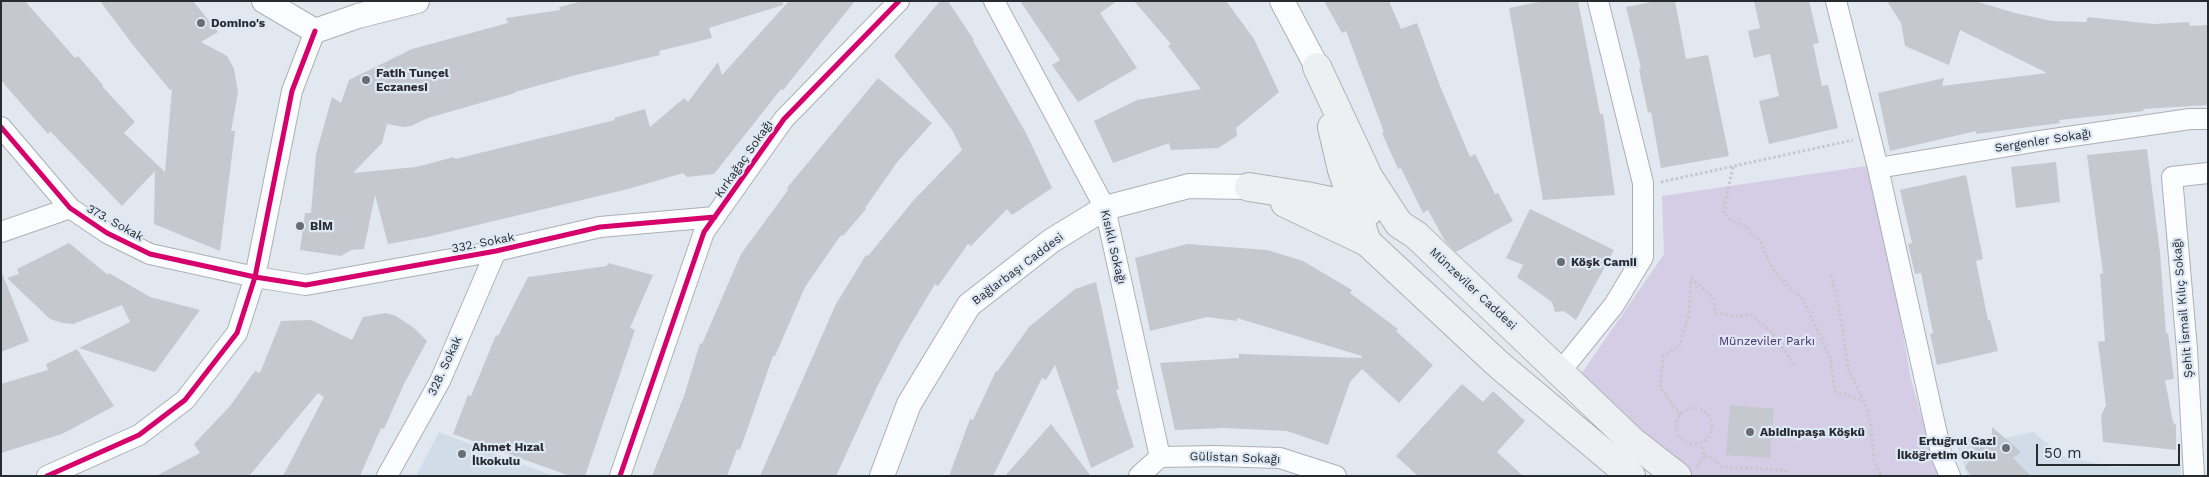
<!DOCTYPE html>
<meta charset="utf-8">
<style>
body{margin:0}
#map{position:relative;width:2209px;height:477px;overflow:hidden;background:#e2e8ef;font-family:"Work Sans",sans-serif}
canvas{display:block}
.frame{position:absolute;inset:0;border:2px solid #272c30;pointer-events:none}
.scale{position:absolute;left:2036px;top:444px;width:144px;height:22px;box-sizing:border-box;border:2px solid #272c30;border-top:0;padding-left:6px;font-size:15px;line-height:18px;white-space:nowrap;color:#272c30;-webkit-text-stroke:4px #dde8f4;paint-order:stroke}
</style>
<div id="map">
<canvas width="2209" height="477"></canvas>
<div class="frame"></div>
<div class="scale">50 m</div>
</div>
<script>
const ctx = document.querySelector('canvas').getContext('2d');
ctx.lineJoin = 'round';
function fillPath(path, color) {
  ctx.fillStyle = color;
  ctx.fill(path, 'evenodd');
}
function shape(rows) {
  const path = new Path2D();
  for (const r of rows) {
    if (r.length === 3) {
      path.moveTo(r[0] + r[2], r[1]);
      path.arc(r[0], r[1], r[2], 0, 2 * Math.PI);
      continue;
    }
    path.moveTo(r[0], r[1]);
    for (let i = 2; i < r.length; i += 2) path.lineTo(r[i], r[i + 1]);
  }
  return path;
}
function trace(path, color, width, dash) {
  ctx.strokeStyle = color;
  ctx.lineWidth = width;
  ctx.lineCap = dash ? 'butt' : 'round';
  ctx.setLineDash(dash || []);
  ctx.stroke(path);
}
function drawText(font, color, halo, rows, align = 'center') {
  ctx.font = font + ' "Work Sans",sans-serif';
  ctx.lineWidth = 4.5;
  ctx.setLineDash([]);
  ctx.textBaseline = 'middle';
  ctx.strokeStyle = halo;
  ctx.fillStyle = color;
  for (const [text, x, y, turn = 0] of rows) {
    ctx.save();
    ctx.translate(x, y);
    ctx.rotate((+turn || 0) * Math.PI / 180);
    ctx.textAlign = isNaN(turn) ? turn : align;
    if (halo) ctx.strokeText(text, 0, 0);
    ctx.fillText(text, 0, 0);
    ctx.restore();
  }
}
fillPath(shape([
 [439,432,553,476,416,476],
 [2033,432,2063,456,2113,467,2181,465,2180,476,1968,476,1955,441,2005,438]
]), '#d0dde8');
fillPath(shape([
 [1873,165,1911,379,1938,476,1687,476,1575,383,1664,254,1662,196]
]), '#d5cde5');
fillPath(shape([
 [1,1,25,1,75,58,78,56,103,85,102,86,135,122,124,133,165,172,172,89,170,90,133,45,100,1,193,1,218,32,201,42,227,56,234,69,238,93,231,131,235,131,220,251,154,224,155,171,122,206,50,131,48,134,11,92,1,80],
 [583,1,783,1,783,5,709,28,712,38,659,51,660,55,576,75,515,92,515,93,428,118,411,126,404,127,387,124,382,143,353,173,416,167,454,157,455,159,615,120,614,118,645,109,650,127,684,98,688,102,718,62,722,75,789,1,855,1,783,90,781,89,714,174,687,177,683,173,628,189,427,237,388,244,375,195,364,249,351,250,341,256,300,250,305,213,311,213,316,154,332,97,341,103,349,80,412,49,508,23,506,18,560,10,559,7],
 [940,1,948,1,974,40,973,41,1026,133,1052,188,1012,215,1007,209,971,246,968,244,938,286,935,284,901,341,877,387,836,476,760,476,836,304,866,255,868,256,913,201,962,150,952,130,894,56],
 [1020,1,1117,1,1100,13,1137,68,1078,102,1052,65,1060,60],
 [1134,1,1226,1,1254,39,1279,92,1236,128,1237,136,1218,148,1171,150,1169,143,1113,163,1094,121,1137,100,1201,89,1168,46,1171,44],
 [1324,1,1389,1,1401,29,1417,23,1440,86,1470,157,1475,154,1495,194,1498,193,1513,221,1456,252,1445,241,1428,210,1423,213,1401,168,1398,169,1382,133,1384,132,1346,31,1342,33],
 [1543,1,1578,1,1600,114,1603,114,1615,195,1543,200,1509,8],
 [1656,1,1675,1,1686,59,1708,55,1729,156,1661,168,1651,112,1648,113,1639,69,1641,68,1626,7],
 [1754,1,1809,1,1819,43,1813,44,1822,86,1828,85,1838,128,1769,144,1759,101,1779,96,1770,54,1754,58,1748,31,1760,28],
 [1887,1,1975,1,2015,13,2052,21,2086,22,2088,17,2153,24,2189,22,2190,26,2208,25,2208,105,2143,109,2144,111,2059,120,2060,123,1976,134,1976,131,1890,151,1878,93,1944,78,1942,86,2047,73,1960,30,1949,65,1905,46,1901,23],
 [878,78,932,123,898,161,865,208,866,209,843,236,841,235,805,287,775,356,773,356,740,450,737,449,727,476,652,476,684,396,700,343,702,344,741,254,788,190,787,188],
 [2147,149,2160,253,2166,333,2168,333,2174,379,2165,380,2173,422,2176,425,2176,450,2103,442,2101,416,2106,405,2098,342,2105,341,2100,274,2103,273,2087,155],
 [2056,162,2060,202,2016,208,2011,167],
 [1966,175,1983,259,1976,261,1988,320,1990,320,1998,351,1937,365,1930,334,1933,333,1921,273,1915,274,1908,244,1912,243,1900,190],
 [1530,209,1614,250,1576,320,1564,311,1555,312,1552,302,1517,277,1523,265,1506,258],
 [69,243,108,275,109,273,150,297,200,310,155,372,79,348,130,322,122,305,73,324,62,323,50,319,7,278,19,274,17,269],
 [1187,244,1267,250,1303,261,1352,290,1350,293,1398,329,1396,331,1433,365,1399,403,1362,369,1350,382,1328,445,1287,431,1224,428,1175,430,1160,363,1239,358,1239,354,1361,358,1362,356,1237,318,1237,321,1207,317,1150,331,1135,258],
 [608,263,653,275,630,328,635,330,585,476,570,476,453,434,468,395,471,396,496,335,498,336,528,277,607,266],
 [2,273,29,341,1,352,1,274],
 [1096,282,1119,389,1116,390,1134,447,1091,468,1055,365,1046,380,1042,378,993,476,949,476,970,419,973,420,996,371,997,372,1029,327,1075,289],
 [386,313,396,316,414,328,427,341,404,384,384,429,381,428,360,476,283,476,324,397,318,393,249,476,156,476,200,453,194,444,230,406,255,371,260,373,281,321,311,320,352,340,363,317],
 [77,349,114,406,62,434,1,453,1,384,48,370,46,364],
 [1462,384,1483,402,1493,391,1525,421,1497,452,1523,476,1418,476,1396,456],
 [1730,405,1774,409,1770,458,1726,455],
 [1051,424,1091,476,1005,476],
 [1992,427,2021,452,2013,458,2031,476,1972,476,1965,467,1977,452,1962,438,1992,440]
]), '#c5c8ce');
const minor = shape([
 [994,1,1105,208,1160,457],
 [1836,1,1878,168,1942,457,1950,476],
 [1,127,70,208,107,233,150,254,255,277,306,285,496,251,600,227,715,217],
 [1878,168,2039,141,2190,119,2208,119],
 [1,232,70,208],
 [1560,372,1614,305,1643,257,1643,183,1598,1],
 [47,476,139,435,185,400,237,333,255,277,292,91,315,31],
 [387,476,440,381,496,251],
 [620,476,704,232,784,119,899,1],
 [1139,476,1160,457,1215,456,1280,458,1336,476],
 [2194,476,2187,349,2172,177,2208,173]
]);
const tertiary = shape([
 [264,1,315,31,358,16,417,1],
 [1282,1,1317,67],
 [882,476,909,404,969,305,1051,241,1105,208,1189,186,1249,187]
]);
const secondary = shape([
 [1317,67,1369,178,1399,224,1416,235,1632,441,1677,476],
 [1332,127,1342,170,1367,242,1498,364,1631,476],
 [1249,187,1306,196,1354,206,1368,212],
 [1285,203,1367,242]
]);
trace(minor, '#acb0b5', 22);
trace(tertiary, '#acb0b5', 26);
trace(secondary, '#acb0b5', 30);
trace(shape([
 [1733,167,1723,212,1732,221,1745,226,1761,242,1769,262,1779,277,1802,298,1830,357,1835,391,1863,401],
 [1661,182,1853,140],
 [1831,275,1840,312,1848,368,1865,404,1871,426,1874,460,1881,476],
 [1694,426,18],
 [1681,415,1660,388,1663,356,1679,347,1689,314,1691,278,1713,298,1716,313,1735,316,1751,315,1770,331,1795,365],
 [1704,456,1714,459,1722,467,1785,470,1785,476],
 [1697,467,1704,456,1701,443]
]), '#c6c8cb', 3, [2.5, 2.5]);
trace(minor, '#fbfcfd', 20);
trace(tertiary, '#fbfcfd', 24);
trace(secondary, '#edf0f2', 28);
trace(shape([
 [1,127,70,208,107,233,150,254,255,277,306,285,496,251,600,227,715,217],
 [47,476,139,435,185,400,237,333,255,277,292,91,315,31],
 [620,476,704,232,784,119,899,1]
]), '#d6006c', 5);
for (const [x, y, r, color] of [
 [201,23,5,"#686e73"],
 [366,80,5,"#686e73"],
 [300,226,5,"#686e73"],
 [1561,262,5,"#686e73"],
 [1750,432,5,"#686e73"],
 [2006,448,5,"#686e73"],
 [462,454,5,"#686e73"]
]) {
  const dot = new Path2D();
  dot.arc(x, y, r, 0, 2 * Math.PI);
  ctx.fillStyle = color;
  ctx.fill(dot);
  trace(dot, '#dde8f4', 2);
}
drawText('bold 12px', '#272c30', '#dde8f4', [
 ["Domino's",211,23],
 ["Fatih Tunçel",376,73],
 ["Eczanesi",376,87],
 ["BİM",310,226],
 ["Köşk Camii",1571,262],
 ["Abidinpaşa Köşkü",1760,432],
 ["Ertuğrul Gazi",1996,441,"right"],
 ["İlköğretim Okulu",1996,455,"right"],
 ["Ahmet Hızal",472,447],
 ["İlkokulu",472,461]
], 'left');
drawText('12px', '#272c30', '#dde8f4', [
 ["Sergenler Sokağı",2043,141,-9],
 ["Kırkağaç Sokağı",744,159,-55],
 ["373. Sokak",115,223,29],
 ["332. Sokak",483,243,-11],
 ["Kısıklı Sokağı",1113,247,77],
 ["Bağlarbaşı Caddesi",1018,269,-37],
 ["Münzeviler Caddesi",1473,289,43],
 ["Şehit İsmail Kılıç Sokağı",2183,308,-95],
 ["328. Sokak",445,366,-65],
 ["Gülistan Sokağı",1235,458,2]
]);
drawText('12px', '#502d6b', '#dde8f4', [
 ["Münzeviler Parkı",1767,341]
]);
</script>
